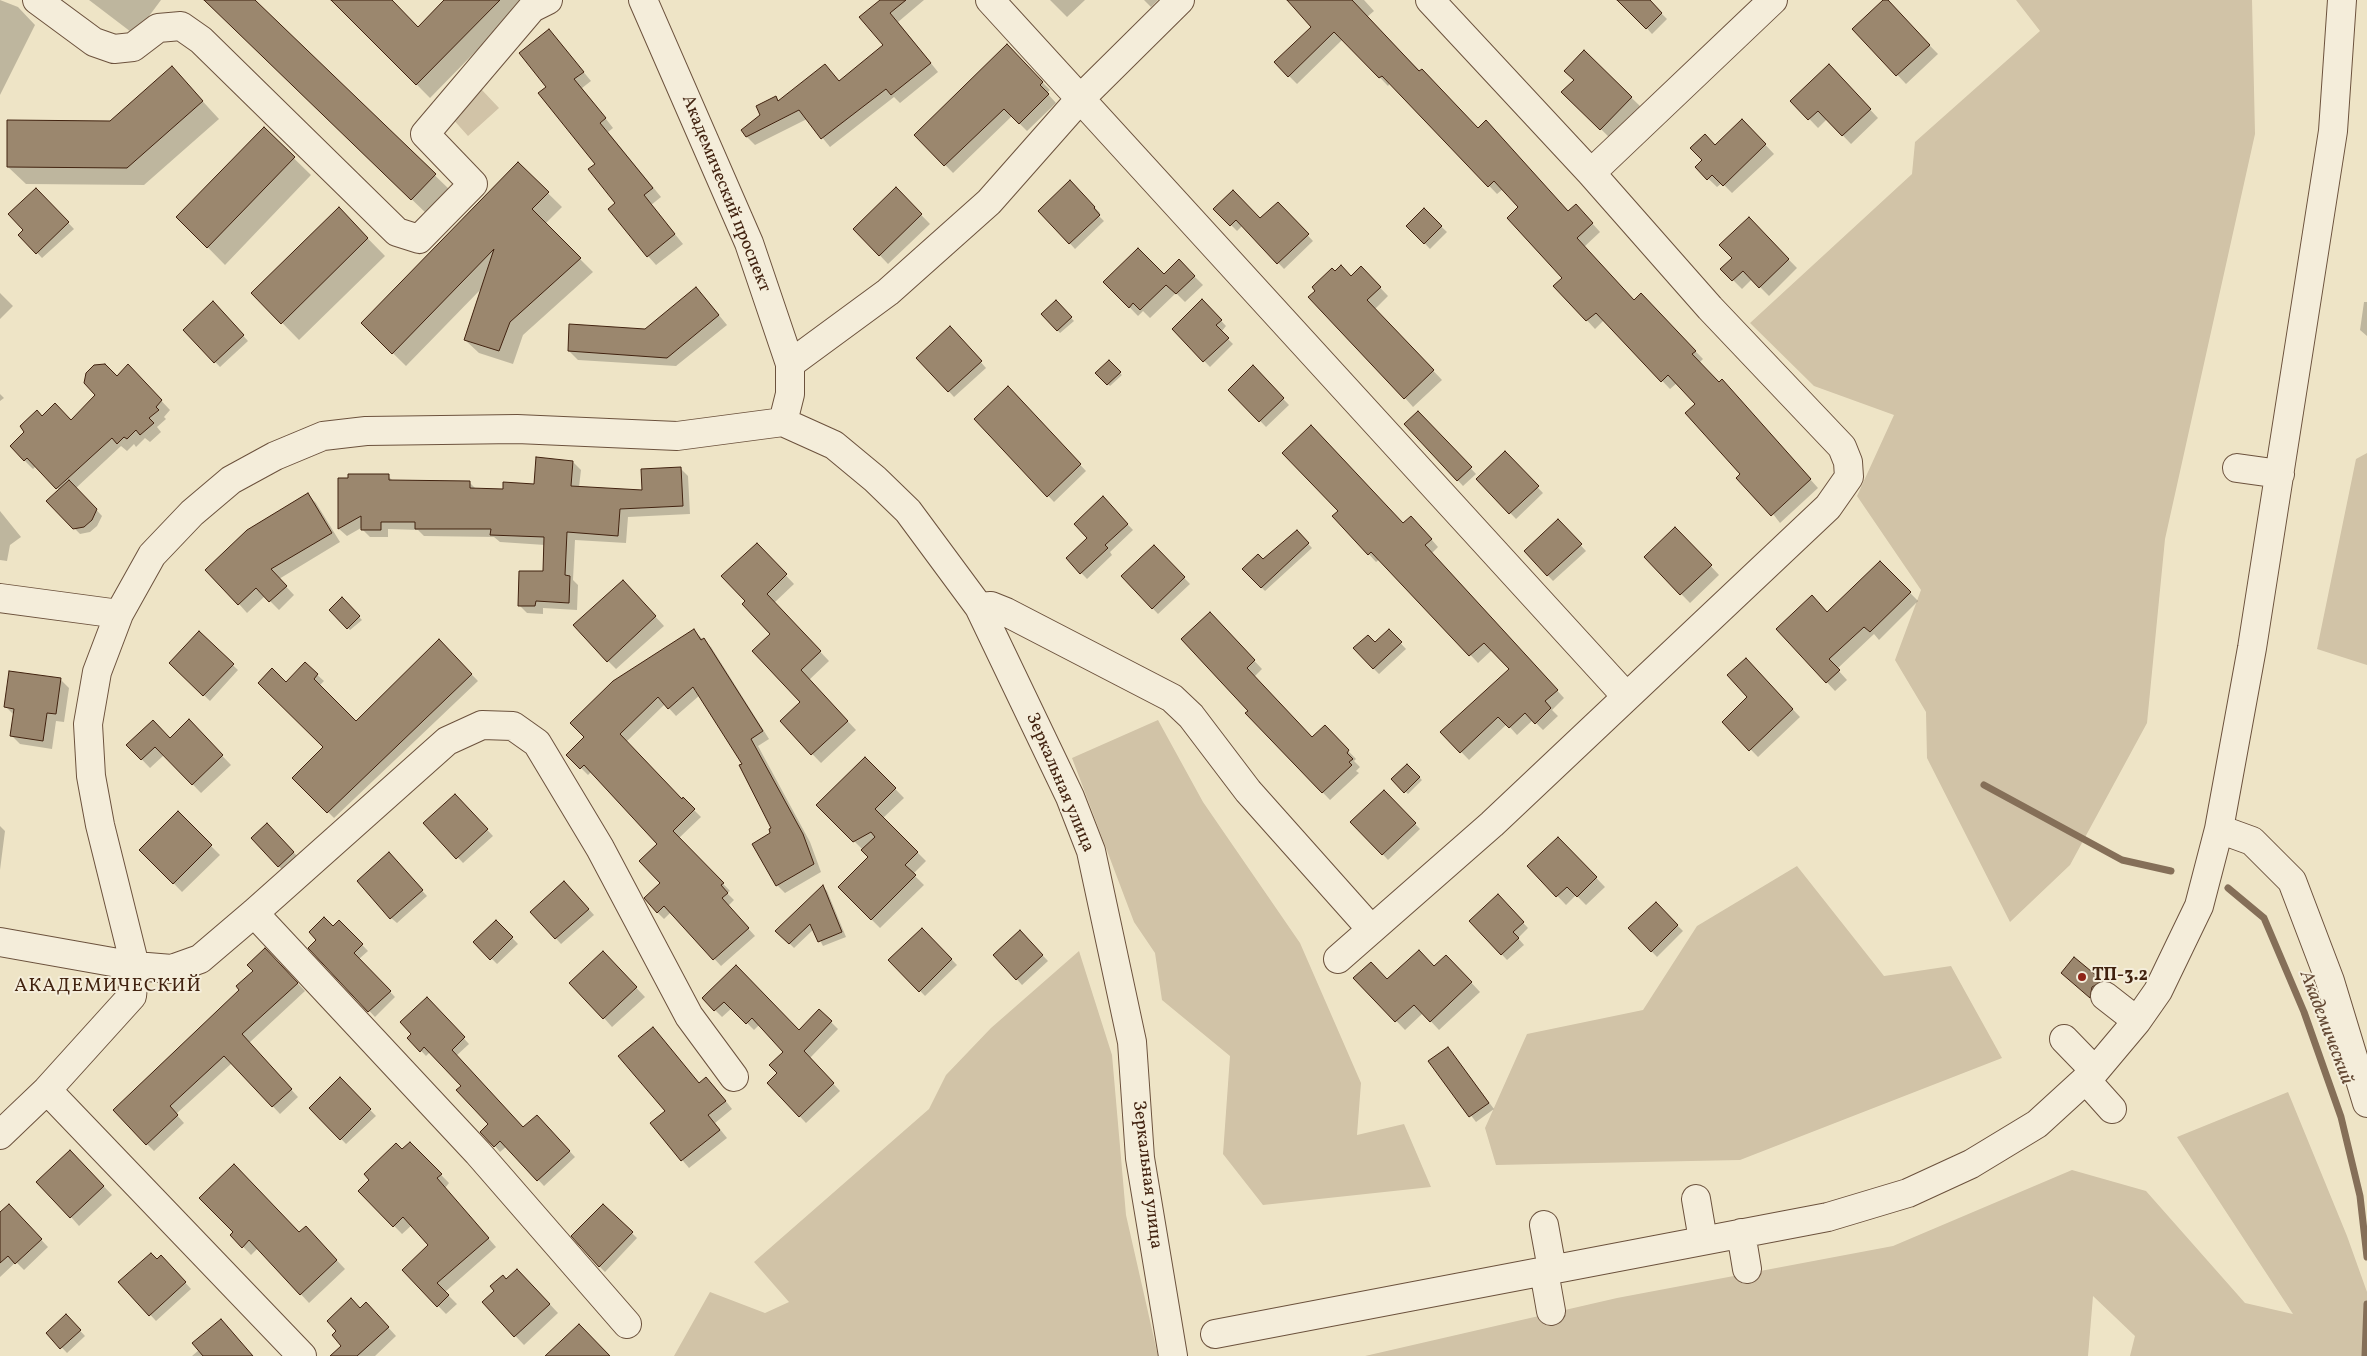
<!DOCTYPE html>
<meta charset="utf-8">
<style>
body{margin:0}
canvas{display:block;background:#eee4c6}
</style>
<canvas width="2367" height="1356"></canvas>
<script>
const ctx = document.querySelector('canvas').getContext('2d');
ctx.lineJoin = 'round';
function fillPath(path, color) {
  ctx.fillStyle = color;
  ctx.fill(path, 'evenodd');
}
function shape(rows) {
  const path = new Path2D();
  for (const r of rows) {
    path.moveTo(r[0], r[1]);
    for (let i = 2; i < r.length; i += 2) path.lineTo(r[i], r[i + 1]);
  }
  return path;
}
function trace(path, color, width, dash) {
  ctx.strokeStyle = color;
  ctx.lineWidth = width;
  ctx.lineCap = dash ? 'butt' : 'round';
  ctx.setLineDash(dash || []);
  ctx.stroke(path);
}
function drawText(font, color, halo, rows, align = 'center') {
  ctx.font = font + ' Vollkorn,serif';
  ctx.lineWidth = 4;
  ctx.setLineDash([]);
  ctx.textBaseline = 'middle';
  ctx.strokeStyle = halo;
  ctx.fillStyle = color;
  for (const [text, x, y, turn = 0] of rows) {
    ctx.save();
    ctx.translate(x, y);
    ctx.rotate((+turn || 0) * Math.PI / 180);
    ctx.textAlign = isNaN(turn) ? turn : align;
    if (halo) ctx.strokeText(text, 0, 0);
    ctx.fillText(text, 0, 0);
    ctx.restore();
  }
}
fillPath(shape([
 [2016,0,2252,0,2255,134,2165,539,2147,723,2070,865,2010,922,1927,758,1926,712,1895,660,1921,590,1857,496,1894,415,1814,386,1750,323,1912,174,1915,142,2040,31],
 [482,90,499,108,468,136,451,117],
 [2367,453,2367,665,2317,649,2356,459],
 [1158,720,1203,802,1300,943,1361,1083,1357,1135,1404,1124,1431,1187,1263,1205,1223,1154,1230,1056,1162,1000,1155,953,1134,922,1072,758],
 [1797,866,1884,976,1951,966,2002,1058,1740,1160,1496,1165,1485,1128,1527,1034,1643,1010,1697,926],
 [1079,951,1112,1055,1126,1215,1158,1356,674,1356,710,1292,765,1313,789,1302,754,1262,929,1109,946,1075,991,1028],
 [2288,1092,2347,1236,2367,1292,2367,1356,2130,1356,2135,1336,2093,1296,2088,1356,1365,1356,1617,1298,1893,1246,2072,1170,2146,1191,2245,1303,2293,1314,2177,1137]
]), '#d1c3a7');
fillPath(shape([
 [0,0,18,7,35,25,0,95],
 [89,0,161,0,135,35],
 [205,0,254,0,452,192,429,216],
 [333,0,390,0,418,28,445,0,526,0,430,98],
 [882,0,924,0,898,22,938,72,900,103,894,97,830,147,807,119,755,145,747,137,776,98,779,101,825,66,840,82,884,45],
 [1050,0,1085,0,1067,17],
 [1144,0,1158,0,1151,7],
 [1289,0,1364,0,1374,11,1367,17,1478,130,1569,212,1584,214,1600,232,1584,247,1634,301,1649,303,1703,359,1699,363,1719,384,1730,389,1818,488,1780,523,1742,474,1697,404,1677,383,1670,389,1604,320,1595,329,1555,286,1564,278,1520,207,1503,189,1497,194,1390,83,1388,86,1343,39,1297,84,1289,76,1313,27],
 [1621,0,1648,0,1667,19,1652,34],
 [1885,0,1938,54,1906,84,1854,29],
 [549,30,591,81,582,88,613,128,608,132,661,197,651,205,683,244,656,265,648,256,597,164,548,87],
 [1007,46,1050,90,1047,93,1056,103,1027,131,1012,116,953,173,916,135],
 [1584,52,1640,106,1610,138,1563,92,1575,80],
 [172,68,219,119,144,185,26,184,8,167,111,122],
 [1838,75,1878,118,1851,144,1827,119,1818,128,1792,101],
 [1742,120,1774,154,1732,193,1722,183,1717,187,1696,167],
 [264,129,311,175,225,265,178,217],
 [518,164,562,207,545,224,593,272,523,335,513,364,479,353,465,340,482,288,406,366,362,323],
 [1070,182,1100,213,1098,215,1104,221,1075,249,1040,211],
 [36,189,74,229,42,258,20,235,25,230],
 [896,189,930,224,888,264,855,229],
 [1278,204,1313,241,1284,269,1243,225,1237,231,1215,209,1260,220],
 [339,209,385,256,299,340,253,293],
 [1424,210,1447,232,1430,249,1408,226],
 [1749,219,1797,268,1769,296,1752,279,1742,289,1722,269,1734,258],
 [1179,261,1203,285,1185,302,1176,293,1150,318,1143,311,1138,316,1105,282,1164,275],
 [1351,277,1370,277,1388,296,1375,309,1442,380,1413,407,1405,398],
 [0,293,13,306,0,319],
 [705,298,727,325,676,366,578,360,569,351,646,330],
 [1202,301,1226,326,1221,332,1233,344,1210,367,1173,329],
 [1056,302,1074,321,1060,333,1042,314],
 [2364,302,2367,302,2367,336,2360,330],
 [213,303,248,341,220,367,184,330],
 [956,334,986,368,954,397,918,358],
 [1109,362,1122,375,1110,386,1097,373],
 [1253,367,1289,405,1266,427,1230,390],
 [137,375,170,410,164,417,166,419,157,427,161,432,150,442,145,438,136,447,134,444,127,451,121,446,76,488,102,516,97,526,90,532,80,534,48,501,59,490,36,466,33,469,24,460,42,417,71,422,117,377],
 [1008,388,1086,471,1054,502,976,419],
 [0,394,4,398,0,401],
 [1418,412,1476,474,1463,486,1406,424],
 [1505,453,1543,493,1516,519,1478,479],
 [573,462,581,470,579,487,644,491,680,468,688,476,690,514,628,517,626,543,575,540,573,580,578,585,577,610,543,608,543,614,527,613,519,605,544,573,545,545,500,542,494,537,424,536,418,530,388,529,388,537,370,537,361,528,347,536,339,529,340,479,388,476,394,482,469,482,477,490,504,491,536,485],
 [308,495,316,503,340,542,279,579,294,595,279,610,265,596,247,613,239,604],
 [1103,498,1133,530,1110,552,1112,555,1087,579,1067,558,1089,538],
 [0,511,21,537,10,545,7,561,0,560],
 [1334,516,1419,525,1438,547,1432,553,1564,698,1552,710,1558,716,1543,730,1533,720,1517,735,1507,724,1469,760,1442,732,1510,669,1492,650,1478,663,1380,559,1376,562],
 [1558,521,1586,551,1553,581,1525,551],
 [1301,536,1312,548,1265,591,1244,570,1263,561],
 [1684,537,1719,575,1690,603,1645,557],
 [757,545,794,584,774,603,829,661,809,680,856,730,821,763,781,722,802,702,772,634,747,601],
 [1154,546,1190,584,1158,614,1123,577],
 [1880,562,1918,601,1879,640,1874,634,1837,669,1847,680,1835,691,1777,629,1828,613],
 [631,590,664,626,616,669,608,661],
 [342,599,362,620,350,630,331,610],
 [1218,622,1262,669,1254,677,1313,739,1333,735,1356,759,1354,761,1360,767,1356,771,1359,773,1330,800,1247,714,1250,711],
 [693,630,711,647,769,739,758,746,810,842,821,872,785,893,778,886,754,844,772,833,773,829,744,764,700,695,676,716,665,704,626,742,682,801,683,799,701,817,679,838,730,891,727,893,734,900,728,906,755,936,721,966,671,912,664,919,657,912,662,883,659,844,591,772,588,775,568,755],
 [1389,631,1406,649,1379,674,1373,668],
 [199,633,238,670,210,701,170,663],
 [439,641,478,681,334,818,294,778,325,747,305,664,324,681,319,686,356,722],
 [1753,667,1800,717,1758,757,1724,722,1749,697],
 [60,679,69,688,64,722,56,721,52,749,20,744,12,736,14,715,6,707],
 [189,721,231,765,201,793,164,755,150,768,128,745,170,739],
 [865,758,904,798,883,818,926,861,913,874,924,885,880,928,839,887,870,857,818,805],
 [1407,765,1422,780,1408,794,1393,779],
 [1384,791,1420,829,1388,860,1352,822],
 [455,796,493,836,463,863,425,823],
 [178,813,220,855,182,892,141,850],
 [267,824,299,858,284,872,253,838],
 [0,826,5,831,0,870],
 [1558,838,1605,887,1586,905,1576,895,1566,905,1529,866],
 [394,860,427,896,397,923,391,918],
 [823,887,827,891,846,937,823,946,814,929,794,948,777,931],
 [570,888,594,915,561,944,532,912],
 [1498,895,1528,928,1518,938,1524,945,1507,960,1470,921],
 [1656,904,1683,931,1657,957,1630,929],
 [339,921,368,951,359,959,395,997,375,1017,310,948],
 [496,921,518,944,497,964,475,942],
 [922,929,957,965,925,996,890,960],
 [1020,932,1048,961,1022,985,995,955],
 [273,957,305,991,249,1043,298,1097,280,1114,232,1063,176,1114,184,1123,154,1151,147,1144,241,990],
 [2074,958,2104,984,2092,999,2062,973],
 [612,962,645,997,612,1027,604,1018],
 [1455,965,1480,992,1439,1030,1423,1013,1405,1030,1355,978,1387,981,1435,968],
 [736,966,799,1032,819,1010,838,1029,810,1058,840,1091,806,1123,768,1083,779,1073,785,1052,760,1024,754,1030,732,1008,722,1017,703,998],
 [427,998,469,1044,456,1056,523,1129,542,1122,575,1157,544,1186,507,1146,500,1152,495,1146,489,1124,463,1086,430,1052,426,1056,409,1038,413,1034],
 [653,1029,700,1084,714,1086,732,1109,715,1123,727,1138,689,1168,651,1123,666,1111],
 [1448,1048,1494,1109,1476,1122,1430,1062],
 [340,1079,376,1116,346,1144,311,1108],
 [410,1143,449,1183,445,1188,496,1247,445,1292,457,1304,446,1314,403,1270,430,1245,412,1225,402,1234,360,1191],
 [79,1160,112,1195,79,1226,71,1217],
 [603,1205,637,1238,605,1272,599,1266],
 [16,1213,48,1247,24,1270,16,1262,0,1277,0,1214],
 [299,1234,314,1236,345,1269,309,1303,258,1248,251,1255,232,1235],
 [157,1261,167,1262,191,1289,156,1321,120,1282],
 [526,1279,558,1313,524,1345,483,1302,506,1281],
 [361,1309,375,1313,396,1336,375,1356,331,1356,343,1346],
 [66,1316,85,1336,67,1353,48,1333],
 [199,1350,252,1356,192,1356]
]), '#0003');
trace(shape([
 [1984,785,2122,860,2171,871],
 [2228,888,2264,918,2304,1012,2341,1117,2360,1196,2367,1257],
 [2365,1356,2367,1304]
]), '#856f58', 7);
const building = shape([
 [204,0,255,0,436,174,411,200,204,0],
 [331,0,392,0,418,27,444,0,500,0,416,85,331,0],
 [880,0,906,0,890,13,931,63,891,95,886,89,821,139,799,110,746,137,741,130,760,115,756,106,776,96,778,101,825,64,839,81,883,45,859,17,880,0],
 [1287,0,1352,0,1419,71,1422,69,1478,128,1486,120,1568,211,1576,204,1593,223,1577,238,1634,300,1641,293,1696,351,1692,354,1719,382,1722,379,1811,479,1771,516,1736,478,1740,474,1685,413,1695,404,1668,375,1661,382,1596,313,1586,321,1553,286,1562,278,1507,218,1518,207,1494,181,1488,187,1382,76,1379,78,1334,32,1288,77,1274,62,1311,27,1287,0],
 [1617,0,1650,0,1662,13,1646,29,1617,0],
 [1883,0,1888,0,1930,45,1896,76,1852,29,1883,0],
 [549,29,584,72,574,79,606,118,600,123,653,188,644,195,675,234,647,257,608,209,615,203,588,169,595,164,538,93,546,87,519,53,549,29],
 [1007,44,1043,82,1040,85,1049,94,1019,124,1004,109,944,166,914,135,1007,44],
 [1584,50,1632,97,1600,130,1561,92,1574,80,1564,71,1584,50],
 [1829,64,1871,109,1842,136,1818,111,1808,120,1790,101,1829,64],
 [172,66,203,101,127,168,7,167,7,120,110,121,172,66],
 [1742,119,1766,144,1723,186,1712,175,1707,180,1695,167,1702,160,1690,148,1705,134,1715,145,1742,119],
 [264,127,295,157,207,248,176,217,264,127],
 [518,162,549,192,532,209,581,258,510,322,499,351,464,340,494,249,392,354,361,323,518,162],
 [1070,180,1095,207,1094,208,1100,215,1069,244,1038,211,1070,180],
 [896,187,922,214,879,256,853,229,896,187],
 [36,188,69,222,36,254,18,235,23,230,8,214,36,188],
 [1233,190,1260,218,1278,202,1309,234,1277,264,1236,220,1230,226,1213,209,1233,190],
 [339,207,368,238,281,324,251,293,339,207],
 [1424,208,1442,226,1424,244,1406,226,1424,208],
 [1749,217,1789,259,1759,288,1743,271,1732,281,1720,269,1732,258,1719,245,1749,217],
 [1138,248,1164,274,1179,259,1195,276,1176,294,1166,285,1140,310,1133,303,1129,308,1103,282,1138,248],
 [1341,265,1351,276,1361,266,1381,287,1367,300,1434,370,1404,399,1308,297,1315,291,1312,287,1332,268,1335,271,1341,265],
 [696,287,719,315,667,358,568,351,569,324,645,329,696,287],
 [1202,299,1222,320,1216,325,1229,338,1203,362,1172,329,1202,299],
 [1056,300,1072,317,1057,331,1041,314,1056,300],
 [213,301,244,335,214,363,183,330,213,301],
 [950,326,982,361,948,392,916,358,950,326],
 [1109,360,1121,372,1107,385,1095,373,1109,360],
 [105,364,117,376,128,364,162,400,156,407,159,410,149,418,154,423,140,435,136,430,127,439,124,437,117,444,112,438,56,489,27,458,24,461,10,446,24,432,20,426,37,410,42,416,55,403,71,420,95,395,84,383,86,373,94,365,105,364],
 [1253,365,1284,398,1259,422,1228,390,1253,365],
 [1008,386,1081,464,1047,497,974,419,1008,386],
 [1418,411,1472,467,1457,481,1404,424,1418,411],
 [1311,425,1403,523,1411,516,1432,539,1425,545,1558,690,1545,701,1551,708,1535,724,1525,713,1509,728,1498,717,1460,753,1440,732,1509,669,1484,643,1469,656,1371,552,1368,555,1332,516,1338,511,1282,453,1311,425],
 [1505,451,1539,486,1509,514,1476,479,1505,451],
 [536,457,573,461,571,486,642,490,641,469,681,467,683,506,620,509,618,536,567,532,565,575,570,576,569,603,536,601,535,606,518,606,519,571,543,571,544,537,490,535,491,529,415,529,415,522,381,522,381,530,361,530,361,516,338,529,338,478,348,478,348,474,389,474,389,480,470,481,470,488,503,489,503,482,534,484,536,457],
 [69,480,97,509,92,520,84,527,73,529,46,501,69,480],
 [308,493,332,533,271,569,287,586,269,602,256,588,238,605,205,570,247,530,308,493],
 [1103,496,1128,524,1105,545,1108,548,1080,574,1066,558,1087,538,1074,524,1103,496],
 [1558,519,1582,544,1547,576,1524,551,1558,519],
 [1675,527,1712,565,1680,595,1644,557,1675,527],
 [1297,530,1309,543,1261,588,1242,569,1258,554,1263,559,1297,530],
 [757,543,787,574,767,594,821,651,801,670,848,721,811,755,780,721,800,702,752,651,770,634,742,604,745,601,721,576,757,543],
 [1154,545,1185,577,1152,609,1121,576,1154,545],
 [1880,561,1911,592,1870,632,1864,627,1829,659,1840,670,1826,683,1776,629,1812,595,1827,612,1880,561],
 [623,580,656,616,607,662,573,625,623,580],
 [342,597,360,616,347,629,329,610,342,597],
 [1210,612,1255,660,1247,668,1312,737,1325,725,1349,750,1347,753,1353,759,1349,762,1352,765,1322,793,1245,713,1248,711,1181,639,1210,612],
 [694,629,701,640,704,638,763,731,751,739,803,834,814,864,776,886,752,844,770,833,769,829,771,828,739,765,742,764,693,687,668,709,658,697,620,734,682,799,683,797,695,809,673,831,724,883,721,885,728,893,722,898,749,928,713,960,664,906,657,913,644,898,660,883,639,861,657,844,584,765,580,769,566,755,584,737,570,723,613,681,694,629],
 [1389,629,1402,642,1373,669,1353,648,1368,635,1375,642,1389,629],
 [199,631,234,664,203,696,169,663,199,631],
 [439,639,472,674,327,813,292,778,323,747,258,683,272,668,286,682,305,662,318,674,314,679,356,721,439,639],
 [1746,658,1793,709,1749,751,1722,722,1747,697,1727,675,1746,658],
 [9,671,61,678,56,714,47,713,43,741,10,736,14,709,4,707,9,671],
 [189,719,223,755,192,785,155,747,141,760,126,745,153,720,170,738,189,719],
 [865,757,896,788,875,809,918,852,905,865,916,875,871,920,838,887,868,857,861,850,875,837,871,832,853,842,816,805,865,757],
 [1407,764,1420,777,1404,793,1391,779,1407,764],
 [1384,790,1416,823,1382,855,1350,822,1384,790],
 [455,794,488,829,456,859,423,823,455,794],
 [178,811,212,845,173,884,139,850,178,811],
 [267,823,294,852,278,867,251,838,267,823],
 [1558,837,1597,877,1577,897,1567,887,1556,897,1527,866,1558,837],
 [389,852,423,890,390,919,357,881,389,852],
 [564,881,589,909,555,939,530,912,564,881],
 [823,885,842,932,818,942,810,924,789,944,775,931,823,885],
 [1498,894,1524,922,1513,932,1519,938,1501,955,1469,921,1498,894],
 [1656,902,1678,925,1651,952,1628,928,1656,902],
 [324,917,333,926,339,920,363,944,354,953,391,991,368,1012,308,948,316,940,309,932,324,917],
 [496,920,513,937,490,960,473,942,496,920],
 [922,928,952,959,919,992,888,960,922,928],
 [1020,930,1043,955,1016,980,993,955,1020,930],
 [265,948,298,983,242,1034,292,1089,272,1107,224,1056,170,1106,178,1115,146,1145,113,1110,239,990,236,986,253,971,247,965,265,948],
 [1419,950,1434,966,1446,955,1472,982,1430,1022,1414,1005,1395,1022,1353,978,1371,962,1387,979,1419,950],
 [603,951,637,987,603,1019,569,983,603,951],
 [2074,957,2103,981,2092,987,2090,998,2061,973,2074,957],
 [736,965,799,1030,819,1009,832,1021,804,1051,834,1083,799,1117,767,1083,777,1073,769,1065,783,1052,752,1018,746,1024,724,1002,714,1011,702,998,736,965],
 [427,997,465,1037,452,1050,523,1127,537,1115,570,1151,537,1181,500,1141,494,1147,480,1132,488,1124,456,1090,461,1086,424,1047,420,1052,407,1038,411,1034,400,1022,427,997],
 [653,1027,699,1083,706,1077,726,1101,708,1115,720,1130,681,1161,650,1123,665,1111,618,1056,653,1027],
 [1448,1047,1489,1103,1469,1117,1428,1061,1448,1047],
 [340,1077,371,1109,340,1140,309,1108,340,1077],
 [410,1142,442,1174,437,1178,489,1238,437,1283,449,1295,437,1307,402,1270,428,1245,403,1217,393,1227,358,1191,369,1180,364,1174,396,1143,402,1149,410,1142],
 [70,1150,104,1186,70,1218,36,1182,70,1150],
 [234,1164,299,1232,306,1226,337,1260,300,1295,249,1240,242,1248,230,1235,233,1232,199,1198,234,1164],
 [9,1204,42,1239,15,1264,8,1256,0,1263,0,1212,9,1204],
 [603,1204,633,1232,599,1267,571,1236,603,1204],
 [151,1253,157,1259,161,1255,186,1282,149,1316,118,1282,151,1253],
 [517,1269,550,1304,514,1337,482,1302,494,1291,490,1286,503,1275,506,1279,517,1269],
 [351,1298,360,1308,366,1302,389,1327,357,1356,330,1356,341,1346,332,1335,336,1331,327,1321,351,1298],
 [66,1314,81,1330,60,1349,46,1333,66,1314],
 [221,1319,253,1356,203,1356,192,1343,221,1319],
 [579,1324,610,1356,545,1356,579,1324]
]);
fillPath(building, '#9b876e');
trace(building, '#41220f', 1);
const minor = shape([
 [37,0,94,42,114,49,133,47,158,28,181,26,201,40,397,232,419,239,473,184,425,134,532,8,548,0],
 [643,0,749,243,790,364,790,394,783,422],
 [990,0,1626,696],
 [1591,173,1773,0],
 [790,364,888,292,989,202,1080,99,1180,0],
 [783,422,834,445,875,479,908,511,979,607,1070,797,1091,851,1132,1042,1140,1158,1173,1356],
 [2237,468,2280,474],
 [0,598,119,614],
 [979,607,991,606,1006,612,1172,698,1191,716,1248,791,1371,929],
 [2219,829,2252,841,2292,881,2330,981,2367,1103],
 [254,913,478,1153,627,1324],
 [0,942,135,966,172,969,200,959,254,913,447,741,482,725,513,726,537,743,600,848,689,1016,734,1077],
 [1338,959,1492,824,1828,507,1849,477,1848,462,1842,447,1710,308,1591,173,1430,0],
 [2105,996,2137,1021],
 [2064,1039,2095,1071],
 [2086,1080,2112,1109],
 [47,1090,302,1356],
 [0,1135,47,1090,132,996,135,966,100,825,91,776,88,724,97,672,119,614,152,555,192,513,231,480,275,456,323,436,366,431,517,429,677,436,783,422],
 [1696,1199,1703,1240],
 [1544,1225,1552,1269],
 [1741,1233,1747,1269],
 [1544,1271,1551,1311],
 [1215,1334,1828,1217,1908,1193,1971,1164,2037,1124,2095,1071,2137,1021,2158,991,2199,906,2219,829,2252,648,2333,131,2342,0]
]);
trace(minor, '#6c523d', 30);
trace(minor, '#f4edda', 28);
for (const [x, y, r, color] of [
 [2082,977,5,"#8f2418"]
]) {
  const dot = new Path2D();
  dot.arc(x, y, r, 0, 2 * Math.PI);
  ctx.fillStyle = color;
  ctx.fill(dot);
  trace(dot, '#f4edda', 2);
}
drawText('18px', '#41220f', '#f4edda', [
 ["Академический проспект",725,194,68],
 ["Зеркальная улица",1059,783,67],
 ["Зеркальная улица",1146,1175,83]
]);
drawText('bold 18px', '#41220f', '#f4edda', [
 ["ТП-3.2",2092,977]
], 'left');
ctx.letterSpacing = '1px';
drawText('19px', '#41220f', '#f4edda', [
 ["АКАДЕМИЧЕСКИЙ",108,988]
]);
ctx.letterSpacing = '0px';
drawText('italic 19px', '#634833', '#f4edda', [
 ["Академический",2325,1028,69]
]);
</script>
